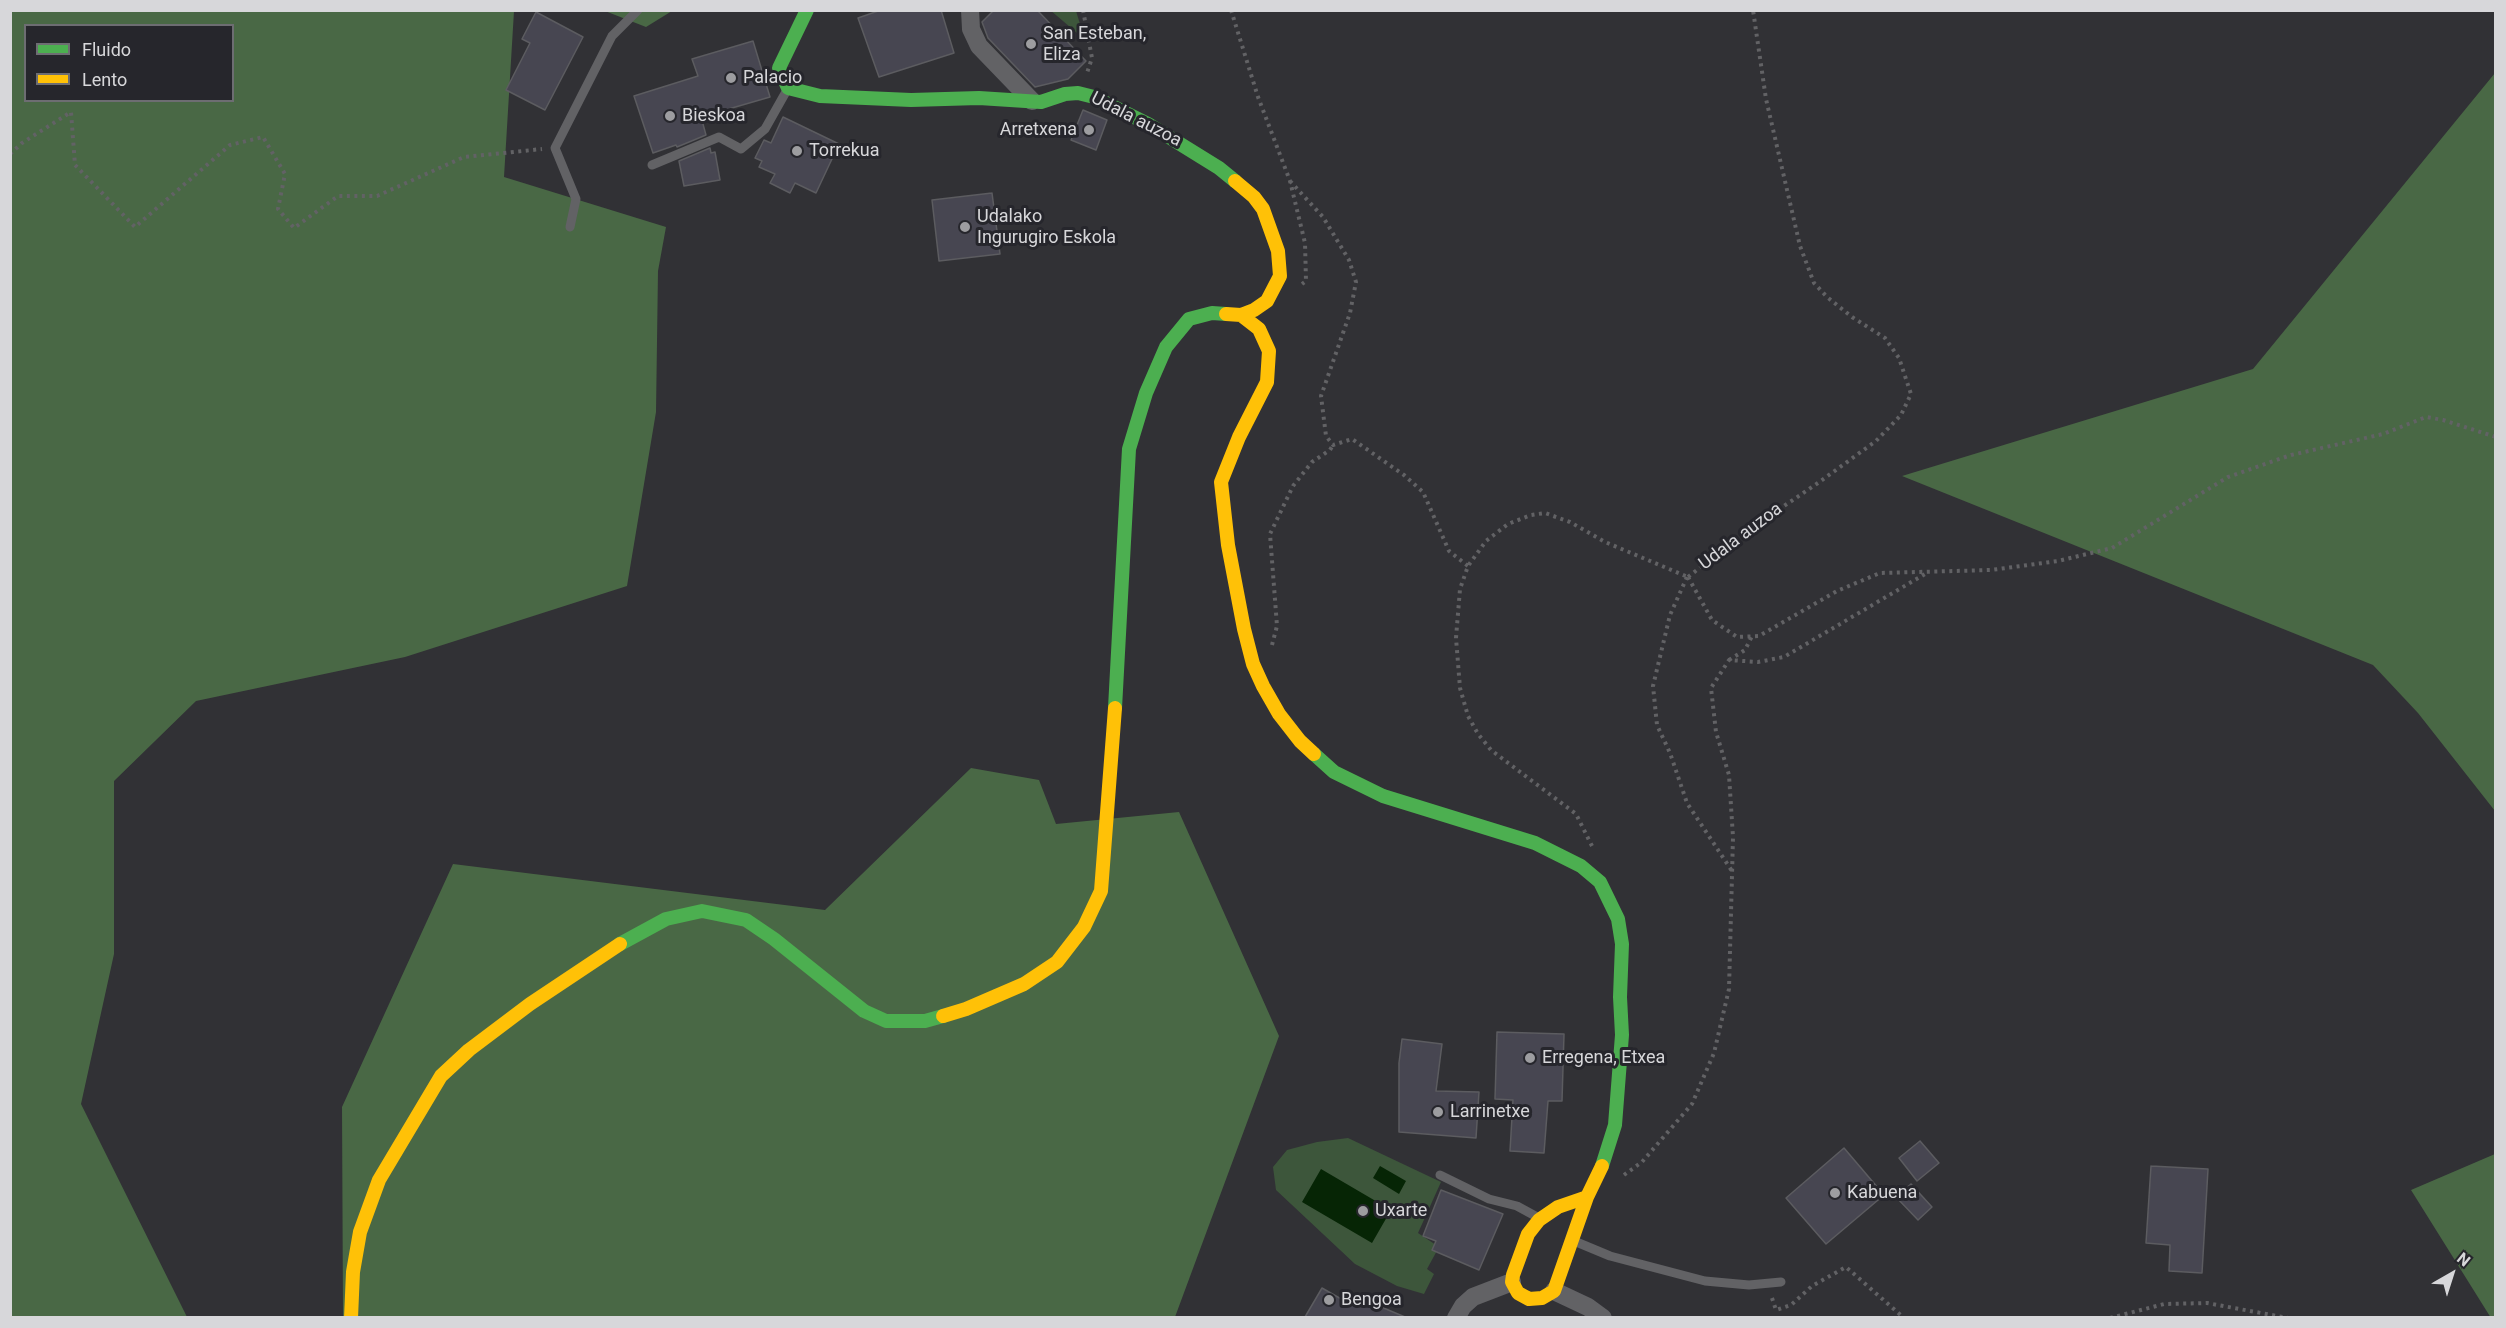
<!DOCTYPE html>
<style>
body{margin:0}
#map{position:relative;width:2506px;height:1328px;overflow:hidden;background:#313135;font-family:Roboto,sans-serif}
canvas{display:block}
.frame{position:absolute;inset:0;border:12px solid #d7d7da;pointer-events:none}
.legend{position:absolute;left:24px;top:24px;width:210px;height:78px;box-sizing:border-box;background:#26262c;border:2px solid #6d6d72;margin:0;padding:8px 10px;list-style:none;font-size:18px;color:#d7d7da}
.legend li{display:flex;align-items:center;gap:12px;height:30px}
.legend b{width:30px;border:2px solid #6d6d72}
.north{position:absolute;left:2422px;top:1244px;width:60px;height:60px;-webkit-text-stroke:4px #26262c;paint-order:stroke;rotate:39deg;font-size:16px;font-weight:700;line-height:24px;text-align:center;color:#d7d7da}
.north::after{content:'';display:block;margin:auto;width:21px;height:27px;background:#d7d7da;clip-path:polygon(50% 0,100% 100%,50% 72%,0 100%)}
</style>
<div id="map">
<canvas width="2506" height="1328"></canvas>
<div class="frame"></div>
<ul class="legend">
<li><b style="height:8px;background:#4caf50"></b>Fluido</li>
<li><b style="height:8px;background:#ffc107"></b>Lento</li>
</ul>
<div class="north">N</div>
</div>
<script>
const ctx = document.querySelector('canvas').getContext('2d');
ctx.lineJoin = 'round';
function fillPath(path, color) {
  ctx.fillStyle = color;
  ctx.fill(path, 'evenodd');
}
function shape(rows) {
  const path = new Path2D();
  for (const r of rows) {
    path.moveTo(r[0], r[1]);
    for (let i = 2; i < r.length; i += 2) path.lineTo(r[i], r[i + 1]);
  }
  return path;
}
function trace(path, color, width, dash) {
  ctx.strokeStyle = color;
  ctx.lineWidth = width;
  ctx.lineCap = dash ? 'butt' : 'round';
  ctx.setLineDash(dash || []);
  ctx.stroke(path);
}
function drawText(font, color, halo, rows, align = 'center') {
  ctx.font = font + ' Roboto,sans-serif';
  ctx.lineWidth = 6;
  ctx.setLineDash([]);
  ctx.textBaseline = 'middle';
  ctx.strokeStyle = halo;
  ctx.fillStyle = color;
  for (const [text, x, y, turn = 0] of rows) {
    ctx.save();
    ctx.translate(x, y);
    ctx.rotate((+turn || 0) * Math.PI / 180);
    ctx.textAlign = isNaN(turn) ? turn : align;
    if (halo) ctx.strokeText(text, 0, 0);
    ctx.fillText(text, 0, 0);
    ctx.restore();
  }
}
fillPath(shape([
 [1050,10,1076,11,1085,40,1070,27],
 [1348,1138,1441,1182,1418,1233,1439,1247,1427,1269,1434,1274,1424,1294,1397,1286,1355,1264,1276,1190,1273,1167,1287,1150,1317,1142]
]), '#3d563b');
fillPath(shape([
 [10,11,514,11,504,177,666,227,658,271,656,412,627,586,405,657,196,701,114,781,114,954,81,1104,187,1317,11,1317],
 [26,26,232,26,232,100,26,100],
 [605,11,672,11,646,27],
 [2495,73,2496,811,2495,811,2418,713,2373,665,1902,476,2253,369],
 [971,768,1039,780,1056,824,1179,812,1279,1036,1175,1317,343,1317,342,1107,453,864,825,910],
 [2495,1154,2496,1317,2491,1318,2411,1190]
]), '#496845');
fillPath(shape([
 [1380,1166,1406,1181,1399,1194,1373,1178],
 [1321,1169,1391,1210,1372,1243,1302,1202]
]), '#062505');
const building = shape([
 [881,10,941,10,954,53,879,77,858,18,881,10],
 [994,10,1037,10,1086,61,1068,79,1035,87,988,38,982,22,994,10],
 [536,12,583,37,545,110,506,90,530,43,522,39,536,12],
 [753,41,770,97,701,117,706,135,677,147,676,145,653,153,634,96,698,76,692,59,753,41],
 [1083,110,1107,120,1096,150,1071,140,1083,110],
 [783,117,839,144,816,193,795,183,790,193,770,183,775,174,759,167,762,161,755,158,764,140,771,143,783,117],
 [710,148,711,153,715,152,720,180,684,186,679,161,710,148],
 [992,193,1000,254,939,261,932,200,992,193],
 [1497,1032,1564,1034,1562,1101,1548,1101,1544,1153,1510,1151,1513,1100,1495,1099,1497,1032],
 [1402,1039,1442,1044,1436,1091,1479,1092,1476,1138,1399,1132,1399,1063,1402,1039],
 [1920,1141,1939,1163,1917,1181,1899,1158,1920,1141],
 [1844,1148,1884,1195,1826,1244,1786,1198,1844,1148],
 [2151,1166,2208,1169,2202,1273,2169,1271,2170,1245,2146,1243,2151,1166],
 [1911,1184,1932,1207,1918,1220,1896,1197,1911,1184],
 [1441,1190,1503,1214,1479,1270,1432,1250,1436,1241,1423,1236,1441,1190],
 [1322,1288,1350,1304,1355,1296,1405,1317,1305,1317,1322,1288]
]);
fillPath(building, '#474651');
trace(building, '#5c5c60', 1.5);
trace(shape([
 [1083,10,1092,58,1087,73],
 [1231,10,1258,97,1290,181,1305,243,1306,281,1302,284],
 [10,154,22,143,71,112,75,165,135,227,230,145,263,137,285,174,278,209,294,228,338,196,377,196,464,157,542,149],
 [1290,181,1323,217,1349,260,1356,282,1350,313,1321,396,1326,436,1333,445,1352,439,1404,475,1423,492,1449,551,1468,566],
 [1687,577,1670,615,1653,686,1657,725,1670,753,1687,803,1732,871],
 [1688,577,1712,620,1737,637,1759,636,1837,591,1880,573,1991,570,2058,561,2112,548,2228,477,2291,455,2383,434,2426,417,2443,420,2496,437],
 [1688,577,1744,533,1818,483,1876,441,1901,415,1911,394,1899,358,1885,338,1852,317,1827,297,1814,283,1800,246,1766,99,1753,10],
 [1272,645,1277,626,1270,534,1293,486,1312,462,1330,450,1333,445],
 [1729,660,1745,650,1752,636],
 [1592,846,1576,814,1491,750,1478,734,1468,716,1460,688,1456,638,1460,589,1468,566,1486,541,1508,524,1531,515,1545,513,1570,522,1605,542,1688,577],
 [1624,1175,1642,1162,1692,1104,1714,1053,1729,989,1733,837,1729,775,1716,732,1711,688,1729,660,1758,662,1784,657,1925,574],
 [1772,1298,1776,1310,1791,1305,1812,1286,1846,1267,1904,1318],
 [2110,1318,2164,1304,2207,1303,2288,1318]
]), '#626265', 4, [3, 4.5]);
trace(shape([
 [652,165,719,137,741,149,765,129,787,90],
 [570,227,576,199,555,148,612,36,638,10],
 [1440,1175,1489,1199,1517,1206,1539,1218],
 [1574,1241,1610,1256,1705,1281,1749,1285,1781,1282]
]), '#626265', 9);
trace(shape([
 [970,10,971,29,979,46,1032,101],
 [1554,1291,1588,1307,1603,1318],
 [1456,1318,1463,1306,1473,1297,1512,1282]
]), '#626265', 18);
trace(shape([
 [807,10,779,68,788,88,820,96,911,100,979,98,1041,102,1065,94,1078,93,1094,97,1148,124,1219,168,1235,181],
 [1115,708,1129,449,1146,393,1166,347,1189,319,1212,313,1226,314],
 [1314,754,1334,772,1383,796,1535,843,1581,866,1600,882,1618,919,1622,944,1620,997,1622,1035,1615,1125,1602,1166],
 [620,944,666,919,702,911,746,920,774,939,864,1011,886,1021,925,1021,943,1016]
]), '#4caf50', 14);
trace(shape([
 [1235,181,1254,197,1263,209,1278,251,1280,276,1267,301,1254,310,1241,315],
 [1226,314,1241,315,1259,329,1269,351,1267,382,1239,437,1221,482,1228,545,1244,629,1253,664,1263,686,1279,714,1300,741,1314,754],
 [943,1016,966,1009,1024,984,1057,962,1084,927,1101,891,1115,708],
 [1587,1197,1558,1207,1539,1220,1528,1234,1513,1275,1512,1282,1518,1293,1529,1299,1542,1298,1554,1291,1587,1197,1602,1166],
 [351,1318,353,1272,360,1232,379,1180,441,1076,469,1050,530,1004,620,944]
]), '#ffc107', 14);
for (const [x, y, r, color] of [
 [1031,44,6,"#9d9da0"],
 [731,78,6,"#9d9da0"],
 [670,116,6,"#9d9da0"],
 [1089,130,6,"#9d9da0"],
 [797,151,6,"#9d9da0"],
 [965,227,6,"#9d9da0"],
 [1530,1058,6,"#9d9da0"],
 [1438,1112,6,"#9d9da0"],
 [1835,1193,6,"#9d9da0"],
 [1363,1211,6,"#9d9da0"],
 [1329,1300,6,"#9d9da0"]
]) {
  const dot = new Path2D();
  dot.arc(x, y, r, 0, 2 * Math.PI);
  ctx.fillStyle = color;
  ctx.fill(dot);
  trace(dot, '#26262c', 2);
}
drawText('18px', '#d7d7da', '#26262c', [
 ["San Esteban,",1043,34],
 ["Eliza",1043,55],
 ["Palacio",743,78],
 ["Bieskoa",682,116],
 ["Arretxena",1077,130,"right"],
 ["Torrekua",809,151],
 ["Udalako",977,217],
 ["Ingurugiro Eskola",977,238],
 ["Erregena, Etxea",1542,1058],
 ["Larrinetxe",1450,1112],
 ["Kabuena",1847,1193],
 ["Uxarte",1375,1211],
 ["Bengoa",1341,1300]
], 'left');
drawText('18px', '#d7d7da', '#26262c', [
 ["Udala auzoa",1136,120,27],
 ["Udala auzoa",1741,537,-37]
]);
</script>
